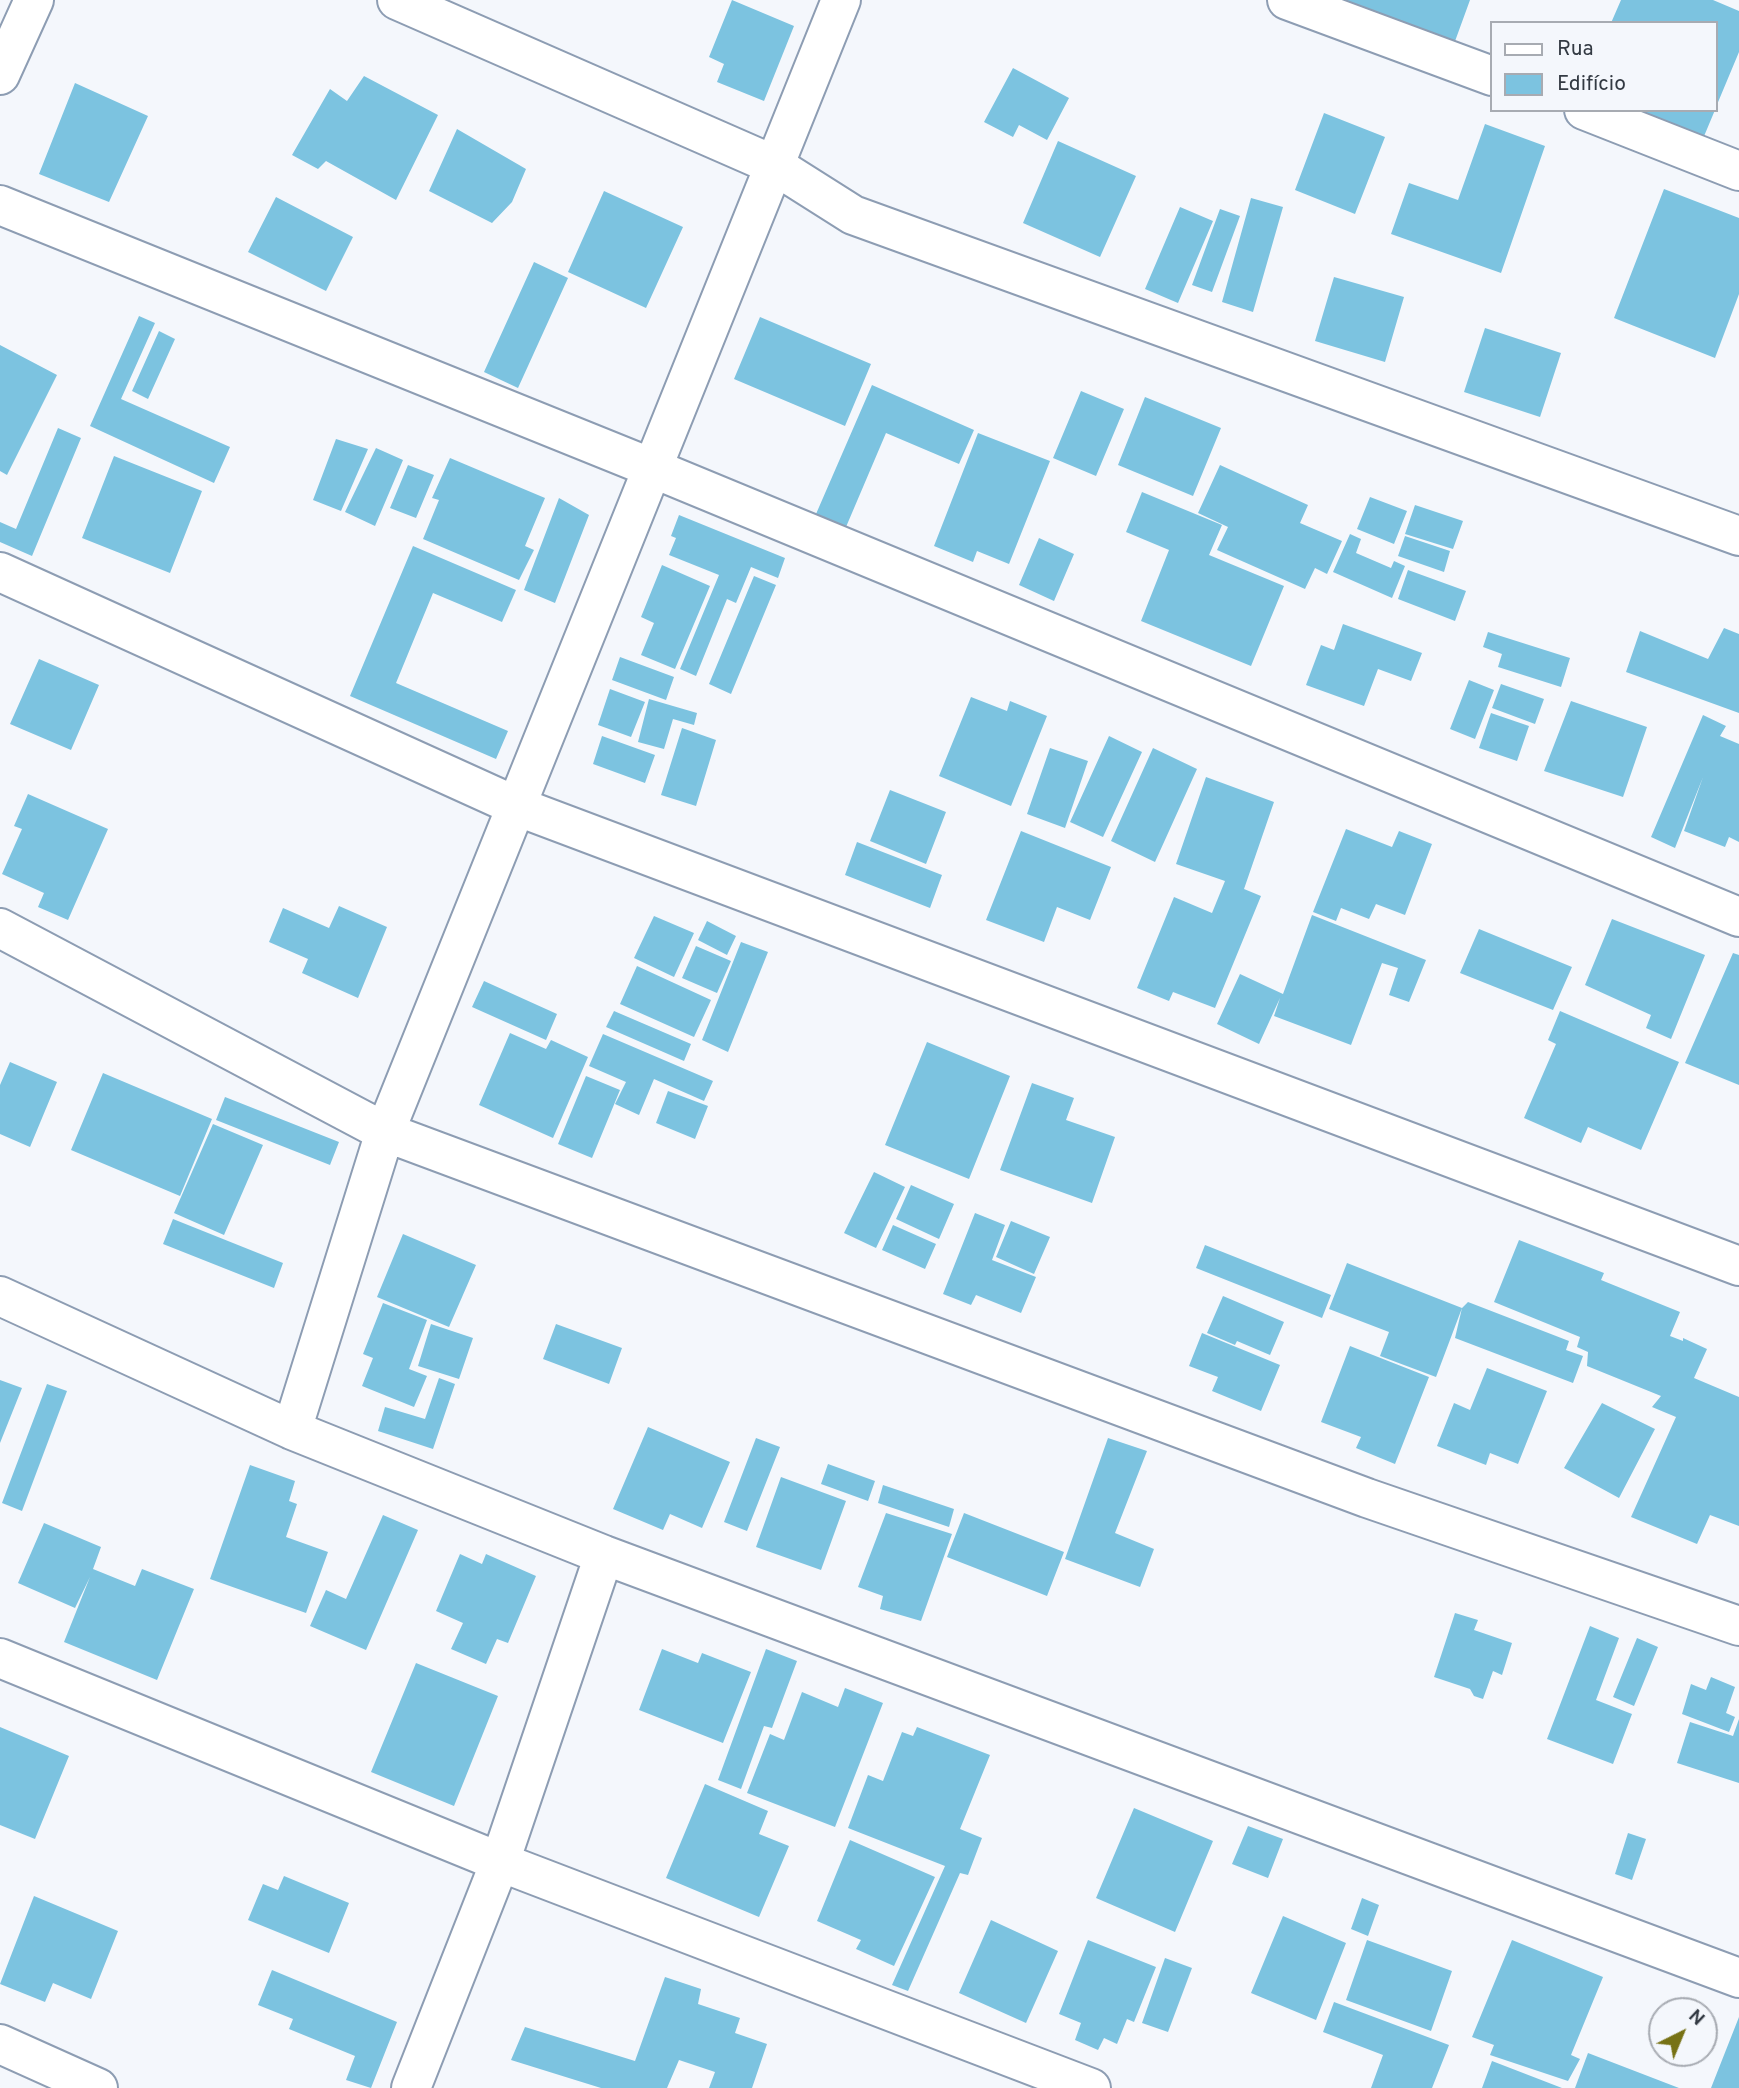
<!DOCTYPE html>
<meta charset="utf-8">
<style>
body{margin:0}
#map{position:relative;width:1739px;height:2088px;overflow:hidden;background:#f4f7fc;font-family:Overpass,sans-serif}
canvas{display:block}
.legend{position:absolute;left:1490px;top:21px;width:228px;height:91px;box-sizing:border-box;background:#f4f7fc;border:2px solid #a7abb2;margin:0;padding:9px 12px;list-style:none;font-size:21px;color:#333a43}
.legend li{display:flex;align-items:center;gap:14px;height:35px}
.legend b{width:35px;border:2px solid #a7abb2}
.north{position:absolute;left:1648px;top:1997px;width:70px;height:70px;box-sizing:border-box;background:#f4f7fc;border:2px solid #a7abb2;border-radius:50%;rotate:43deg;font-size:19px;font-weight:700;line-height:28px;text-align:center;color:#333a43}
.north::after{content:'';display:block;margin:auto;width:24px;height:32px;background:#777215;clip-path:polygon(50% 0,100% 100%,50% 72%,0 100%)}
</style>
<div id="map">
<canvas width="1739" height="2088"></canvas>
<ul class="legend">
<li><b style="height:9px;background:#fff"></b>Rua</li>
<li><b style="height:19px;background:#7cc3e0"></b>Edifício</li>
</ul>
<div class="north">N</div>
</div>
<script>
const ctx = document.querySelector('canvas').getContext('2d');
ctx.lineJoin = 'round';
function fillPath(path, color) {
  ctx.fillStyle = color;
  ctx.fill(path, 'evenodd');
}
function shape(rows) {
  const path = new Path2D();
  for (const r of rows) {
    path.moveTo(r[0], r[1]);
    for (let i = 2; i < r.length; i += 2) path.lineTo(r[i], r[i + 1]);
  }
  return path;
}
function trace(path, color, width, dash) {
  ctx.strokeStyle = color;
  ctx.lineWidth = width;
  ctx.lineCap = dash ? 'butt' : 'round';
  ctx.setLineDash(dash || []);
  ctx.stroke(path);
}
fillPath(shape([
 [732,0,794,26,764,101,717,82,724,64,709,57],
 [1343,0,1470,0,1454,44],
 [1621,0,1713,0,1739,11,1739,52,1716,107,1716,23,1611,23],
 [1013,68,1069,98,1047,140,1019,125,1013,137,984,122],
 [364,76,438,115,396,200,326,161,318,169,292,155,330,89,347,101],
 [75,83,148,116,109,202,39,174],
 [1628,110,1715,110,1702,141],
 [1324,113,1385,137,1355,214,1295,190],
 [1485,124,1545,146,1501,273,1391,234,1409,183,1458,200],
 [457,129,526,169,512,202,492,223,429,191],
 [1058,141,1136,176,1100,257,1023,223],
 [1664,189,1739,218,1739,294,1715,358,1614,318],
 [604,191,683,227,646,308,568,272],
 [276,197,353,237,326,291,248,252],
 [1251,198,1283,207,1253,312,1222,302],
 [1180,207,1213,221,1178,303,1145,289],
 [1220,209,1240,216,1212,292,1192,285],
 [534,262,568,278,518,388,484,372],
 [1334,277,1404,297,1385,362,1315,341],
 [139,316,155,323,121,399,230,447,214,483,90,426],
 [760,317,871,364,845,426,734,379],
 [1485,328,1561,353,1540,417,1464,392],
 [159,331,175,339,148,399,132,391],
 [0,345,57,375,7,475,0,471],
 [872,385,974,430,959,464,886,433,846,527,816,514],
 [1081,391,1124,409,1096,476,1053,458],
 [1145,397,1221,428,1193,496,1118,465],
 [58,428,81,438,32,556,0,542,0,522,16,529],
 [978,433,1050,461,1009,564,977,551,973,562,934,546],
 [336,439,368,449,341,511,313,500],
 [376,448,403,460,375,526,345,512],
 [114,456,202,491,170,573,82,538],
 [450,458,545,498,525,546,534,550,519,580,423,539,439,500,432,498],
 [408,465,434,475,416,518,390,508],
 [1220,465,1308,505,1300,523,1342,541,1327,574,1315,568,1305,589,1217,550,1228,527,1198,513],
 [1142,492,1222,525,1209,555,1284,586,1251,666,1141,621,1169,550,1126,532],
 [1370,497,1407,511,1394,544,1357,529],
 [559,498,589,515,555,603,524,590],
 [1415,505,1463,521,1453,549,1405,534],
 [679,515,785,558,778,578,751,567,736,603,727,599,696,676,680,669,719,575,669,555,676,538,671,536],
 [1350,534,1361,539,1356,553,1391,568,1394,561,1405,566,1392,598,1333,572],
 [1405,536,1450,551,1444,572,1398,556],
 [1039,538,1074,554,1054,601,1019,585],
 [413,546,516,590,502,622,433,593,396,683,508,731,496,759,350,696],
 [662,565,710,586,675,669,641,655,654,623,641,617],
 [1408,570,1466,591,1455,621,1398,599],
 [754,576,776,585,731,694,709,684],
 [1343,624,1422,653,1411,681,1378,669,1364,706,1306,685,1321,645,1334,650],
 [1724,628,1739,634,1739,713,1626,672,1640,631,1708,659],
 [1488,632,1570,658,1561,687,1498,667,1502,654,1483,647],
 [620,657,674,677,666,700,612,680],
 [39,659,99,685,71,750,10,724],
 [1469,680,1494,690,1475,739,1450,729],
 [1501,684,1544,699,1535,724,1492,708],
 [610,689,645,702,631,737,598,725],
 [971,697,1007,711,1010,701,1047,716,1011,806,939,776],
 [649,699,697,713,694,725,673,719,664,749,638,742],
 [1571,701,1647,727,1623,797,1544,771],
 [1491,713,1529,726,1517,761,1479,748],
 [1703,715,1726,726,1720,736,1739,744,1739,842,1729,837,1725,847,1684,831,1703,777,1675,848,1651,837],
 [682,728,716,740,696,806,661,795],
 [602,736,655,755,645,783,593,764],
 [1109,736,1142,752,1103,837,1070,822],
 [1050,748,1088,761,1065,828,1027,814],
 [1153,748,1197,769,1155,862,1111,841],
 [1206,777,1274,802,1244,889,1261,896,1215,1008,1173,992,1169,1001,1137,988,1174,897,1212,913,1225,881,1176,864],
 [890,790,946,812,926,864,870,841],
 [28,794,108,829,68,920,38,907,44,893,2,874,22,829,14,826],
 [1346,829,1392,847,1399,831,1432,844,1405,915,1376,904,1369,919,1341,908,1336,921,1313,912],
 [1021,831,1111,867,1090,920,1057,907,1044,942,986,920],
 [857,842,942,875,930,908,845,875],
 [339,906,387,927,358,998,302,973,308,959,269,942,283,908,329,928],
 [1312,915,1426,960,1409,1002,1389,995,1398,968,1382,963,1351,1045,1274,1016,1280,998,1259,1044,1217,1024,1240,974,1283,994],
 [654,916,694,933,674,977,634,958],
 [1612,919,1705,955,1671,1039,1646,1028,1651,1015,1585,985],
 [707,921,736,936,727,955,698,940],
 [1479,929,1572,967,1553,1010,1460,973],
 [741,942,768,952,728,1052,702,1040],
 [696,946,731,961,717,993,682,978],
 [1733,953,1739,955,1739,1085,1685,1063],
 [637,966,711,1000,694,1037,620,1004],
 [484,981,557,1014,546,1040,472,1007],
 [614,1011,691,1044,684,1061,606,1027],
 [1560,1011,1679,1062,1641,1150,1588,1127,1581,1143,1524,1118,1556,1044,1548,1040],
 [510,1033,546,1049,551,1040,588,1057,553,1138,479,1105],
 [603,1034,713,1081,704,1101,654,1079,639,1115,615,1104,626,1082,589,1066],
 [927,1042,1010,1076,969,1179,885,1145],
 [10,1062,57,1082,30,1147,0,1134,0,1085],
 [103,1073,212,1119,180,1196,71,1150],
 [586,1076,620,1090,592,1158,558,1144],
 [1032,1083,1074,1098,1066,1120,1115,1137,1092,1203,1000,1170],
 [668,1091,708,1106,695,1139,656,1123],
 [225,1097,339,1142,330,1165,216,1120],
 [213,1124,263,1145,224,1235,174,1213],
 [874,1172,905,1187,876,1248,844,1233],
 [911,1185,954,1204,939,1239,896,1219],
 [975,1213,1005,1225,992,1260,1036,1277,1021,1313,976,1295,971,1305,943,1294],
 [173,1219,283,1263,274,1288,163,1244],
 [1011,1221,1050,1237,1034,1274,996,1257],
 [893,1225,936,1244,925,1269,882,1250],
 [403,1234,476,1265,449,1327,377,1297],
 [1519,1240,1604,1273,1601,1280,1680,1312,1670,1336,1683,1341,1683,1338,1707,1349,1694,1378,1739,1397,1739,1526,1710,1515,1697,1544,1631,1517,1676,1417,1652,1407,1661,1396,1587,1366,1588,1352,1577,1347,1580,1337,1494,1302],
 [1205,1245,1331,1295,1322,1318,1196,1268],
 [1347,1263,1462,1308,1436,1377,1380,1356,1389,1332,1329,1309],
 [1223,1296,1284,1322,1270,1355,1237,1341,1235,1345,1207,1333],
 [1468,1302,1569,1341,1566,1350,1583,1356,1573,1383,1455,1338,1462,1308],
 [383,1303,427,1320,409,1369,427,1376,414,1407,362,1386,373,1358,363,1354],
 [431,1324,473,1338,459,1379,418,1366],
 [556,1324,622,1348,609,1384,543,1359],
 [1202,1333,1280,1365,1261,1411,1212,1391,1218,1377,1189,1366],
 [1350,1346,1429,1377,1395,1464,1356,1448,1361,1437,1321,1422],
 [1487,1368,1547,1391,1518,1464,1490,1453,1486,1465,1437,1446,1454,1403,1470,1410],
 [439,1378,455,1384,433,1449,378,1431,385,1407,425,1419],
 [0,1380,22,1388,0,1443],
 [47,1384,67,1391,22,1511,2,1503],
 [1602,1403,1655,1429,1619,1498,1564,1468],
 [648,1427,730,1462,702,1528,670,1514,663,1530,613,1509],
 [756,1438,780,1447,747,1531,724,1522],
 [1108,1438,1147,1451,1115,1533,1154,1549,1140,1587,1065,1559],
 [828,1464,875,1481,868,1501,821,1484],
 [250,1465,295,1481,289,1501,297,1504,286,1537,328,1552,306,1613,210,1579],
 [781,1477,846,1501,821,1570,756,1547],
 [883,1485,954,1509,949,1527,878,1503],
 [886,1513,952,1534,921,1621,880,1609,883,1596,858,1587],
 [964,1513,1064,1552,1047,1596,947,1557],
 [383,1515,418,1530,366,1650,310,1626,326,1590,346,1599],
 [44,1523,101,1547,93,1569,135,1586,142,1569,194,1589,157,1680,64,1642,90,1577,75,1608,18,1583],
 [460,1554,482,1564,486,1554,536,1576,508,1643,497,1639,486,1664,451,1649,463,1623,436,1611],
 [1455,1613,1478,1620,1474,1630,1512,1643,1502,1675,1493,1671,1483,1699,1474,1696,1470,1689,1434,1677],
 [1590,1626,1619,1638,1596,1700,1632,1714,1613,1764,1547,1739],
 [1637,1638,1658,1647,1634,1706,1613,1697],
 [662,1649,698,1663,702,1653,751,1672,723,1743,639,1710],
 [766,1649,797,1661,772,1728,764,1726,741,1789,718,1780],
 [416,1663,498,1696,454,1806,371,1772],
 [1711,1677,1735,1687,1726,1713,1735,1717,1729,1732,1682,1714,1691,1684,1706,1690],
 [845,1688,883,1703,835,1827,747,1793,770,1734,784,1740,802,1692,838,1707],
 [1739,1719,1739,1783,1677,1763,1690,1722,1733,1736],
 [0,1727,69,1756,35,1839,0,1825],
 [917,1727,990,1755,960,1829,982,1838,968,1875,960,1873,908,1991,892,1985,945,1866,848,1828,868,1775,883,1781,902,1732,913,1736],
 [705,1784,768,1811,759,1834,789,1846,759,1917,666,1878],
 [1134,1808,1213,1841,1175,1932,1096,1898],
 [1248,1826,1283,1839,1268,1878,1232,1864],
 [1628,1833,1646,1839,1632,1880,1615,1874],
 [850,1840,935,1877,894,1966,856,1949,861,1940,817,1921],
 [284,1876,349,1903,329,1953,248,1920,263,1884,278,1890],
 [34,1896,118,1931,91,1999,53,1983,45,2002,0,1984],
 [1362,1898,1379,1905,1368,1936,1351,1929],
 [1283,1916,1346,1943,1316,2020,1251,1993],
 [991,1920,1058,1951,1026,2023,959,1993],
 [1088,1940,1156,1967,1134,2022,1127,2019,1117,2044,1104,2038,1098,2050,1075,2040,1081,2023,1059,2014],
 [1367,1940,1452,1971,1431,2031,1346,2000],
 [1512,1940,1603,1977,1571,2055,1580,2059,1568,2081,1490,2055,1494,2045,1472,2037],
 [1165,1958,1192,1968,1168,2032,1142,2023],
 [272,1970,397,2022,371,2088,346,2080,355,2056,289,2029,293,2019,258,2005],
 [665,1977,701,1989,698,2004,740,2018,735,2033,767,2044,752,2088,709,2088,715,2072,679,2060,667,2088,601,2088,511,2060,525,2027,635,2061],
 [1334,2002,1449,2045,1432,2088,1371,2088,1383,2055,1323,2032],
 [1739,2017,1739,2088,1711,2088],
 [1588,2053,1679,2088,1575,2088],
 [1492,2061,1562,2088,1482,2088]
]), '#7cc3e0');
const minor = shape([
 [397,0,774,165,853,215,1739,536],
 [1287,0,1492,76],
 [0,75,34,0],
 [1584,110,1739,171],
 [0,205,652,468,1739,917],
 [0,572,516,806,1739,1266],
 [0,928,385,1132,1367,1498,1739,1626],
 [0,1296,292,1430,604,1555,1739,1978],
 [292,1430,385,1132,841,0],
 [0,1658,500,1862,1091,2088],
 [0,2044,98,2088],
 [411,2088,500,1862,604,1555]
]);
trace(minor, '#8d9db3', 42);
trace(minor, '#fff', 38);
</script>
